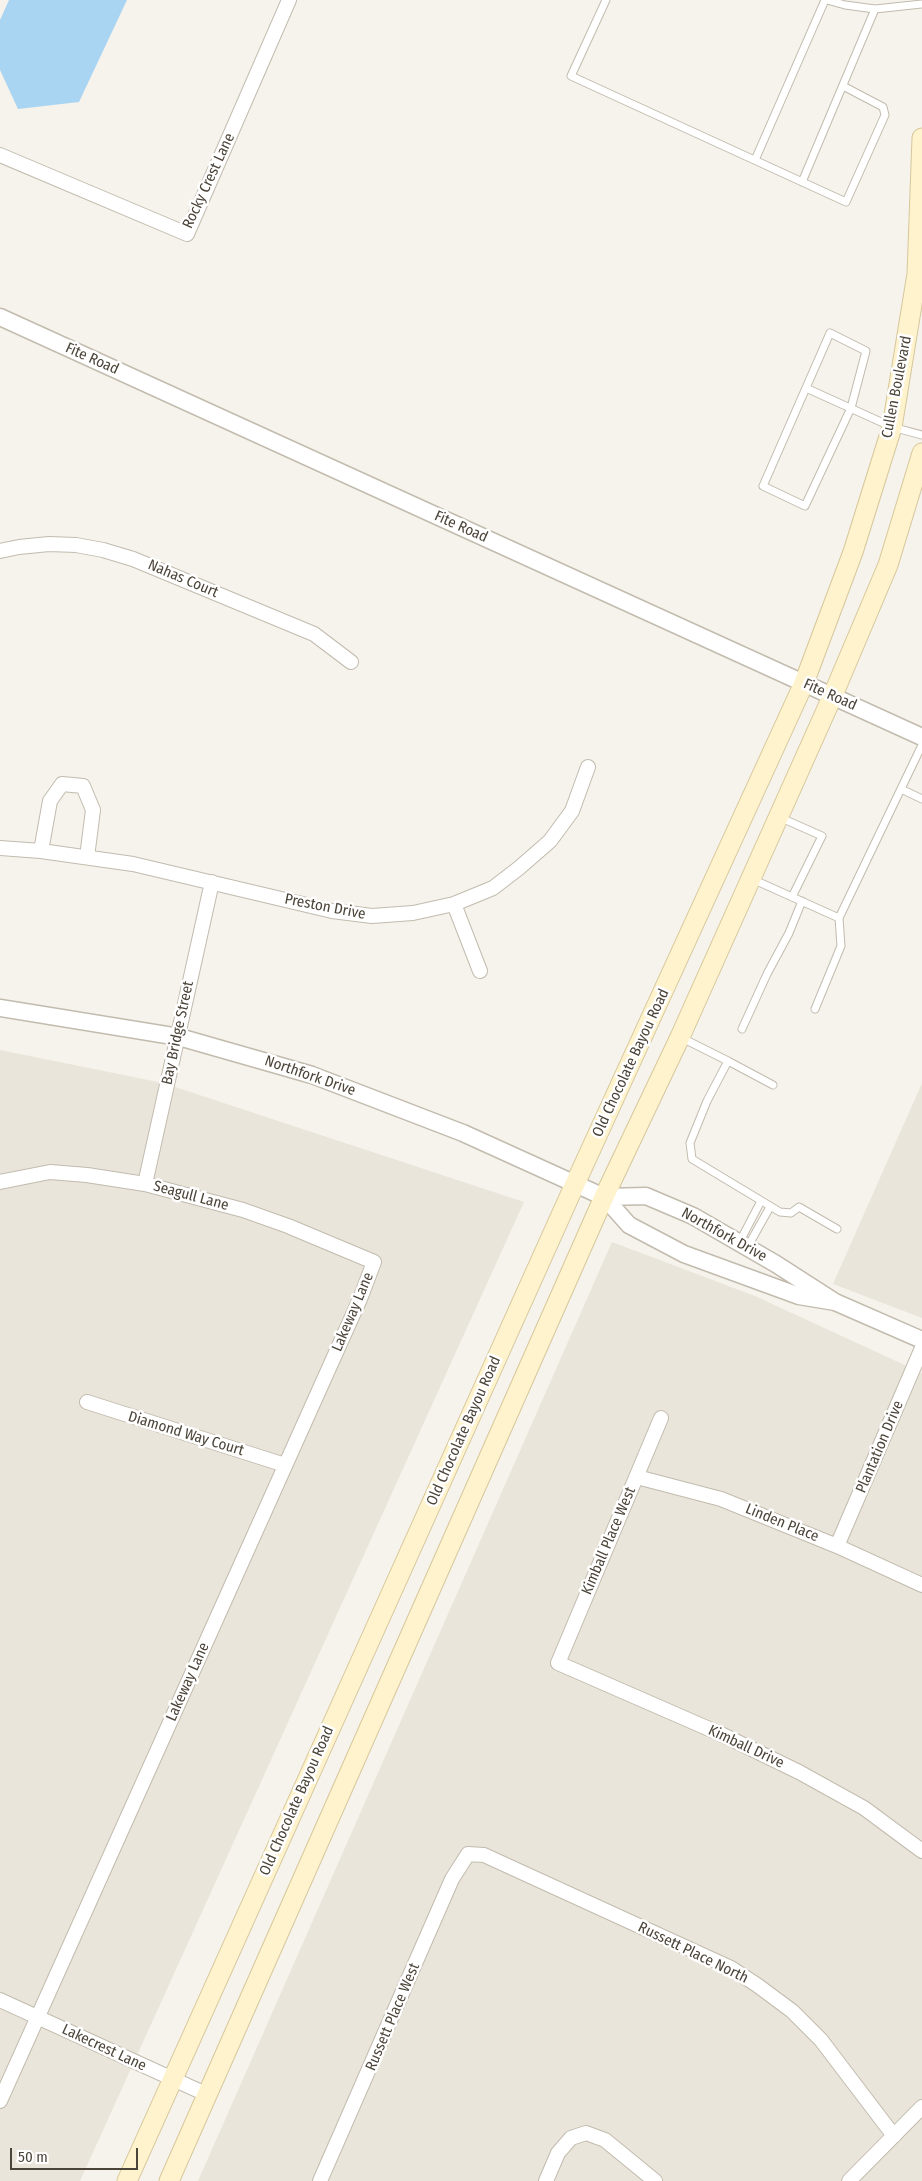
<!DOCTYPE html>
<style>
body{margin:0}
#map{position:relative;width:922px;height:2181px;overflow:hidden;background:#f6f3ec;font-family:"Fira Sans Condensed",sans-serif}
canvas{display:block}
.scale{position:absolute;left:10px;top:2148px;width:128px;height:22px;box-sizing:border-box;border:2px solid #4b4439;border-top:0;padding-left:6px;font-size:15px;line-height:18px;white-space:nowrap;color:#4b4439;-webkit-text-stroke:4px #fff;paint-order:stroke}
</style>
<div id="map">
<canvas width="922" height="2181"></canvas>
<div class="scale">50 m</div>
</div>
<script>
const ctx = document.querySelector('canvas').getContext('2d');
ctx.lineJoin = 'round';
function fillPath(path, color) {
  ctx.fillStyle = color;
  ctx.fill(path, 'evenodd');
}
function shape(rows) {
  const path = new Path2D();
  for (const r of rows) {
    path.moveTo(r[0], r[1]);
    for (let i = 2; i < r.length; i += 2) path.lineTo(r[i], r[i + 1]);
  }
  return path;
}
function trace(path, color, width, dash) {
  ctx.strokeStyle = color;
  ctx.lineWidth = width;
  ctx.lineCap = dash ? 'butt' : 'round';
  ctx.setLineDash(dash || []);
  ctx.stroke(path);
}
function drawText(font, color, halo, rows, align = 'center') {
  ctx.font = font + ' "Fira Sans Condensed",sans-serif';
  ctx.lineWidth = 5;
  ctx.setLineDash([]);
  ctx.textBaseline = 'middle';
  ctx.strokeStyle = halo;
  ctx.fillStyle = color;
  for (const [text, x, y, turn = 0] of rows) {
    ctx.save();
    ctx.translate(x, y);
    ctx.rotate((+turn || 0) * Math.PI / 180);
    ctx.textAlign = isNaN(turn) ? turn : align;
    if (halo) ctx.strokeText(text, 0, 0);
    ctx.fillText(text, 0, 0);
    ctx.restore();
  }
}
fillPath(shape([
 [0,1050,163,1083,524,1202,80,2181,0,2181],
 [922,1083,922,1318,833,1284],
 [612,1242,755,1296,922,1373,922,2181,198,2181]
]), '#eae5da');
fillPath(shape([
 [9,0,127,0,79,102,18,109,0,70,0,20]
]), '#a9d4f2');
const service = shape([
 [606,0,571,76,846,202,885,115,883,107,843,86],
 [827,0,845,5,875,9,922,4],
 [755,160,825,0],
 [802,182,875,9],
 [830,333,866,351,851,408,805,506,763,486,830,333],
 [806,388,892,427,922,435],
 [901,789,922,799],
 [779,817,822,836,792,897],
 [752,879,839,918,922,745],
 [815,1009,841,946,839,918],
 [742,1029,767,974,789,933,802,901],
 [680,1037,728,1061,707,1101,690,1143,692,1159,780,1212,791,1213,799,1207,837,1229],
 [728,1061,773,1085],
 [739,1243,761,1201],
 [747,1248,770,1207]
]);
const minor = shape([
 [0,155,187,234,289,0],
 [0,551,19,547,49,544,76,545,103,550,133,559,314,634,351,662],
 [0,848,41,851,133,864,332,911,372,916,413,913,454,904,493,888,519,868,550,841,572,811,588,767],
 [41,851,50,801,62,784,83,786,93,810,87,857],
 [454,904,480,971],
 [0,1182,50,1172,87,1175,145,1184,243,1210,288,1226,374,1262,360,1299,0,2101],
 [145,1184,212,882],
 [87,1402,285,1465],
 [661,1418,558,1663,723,1735,799,1772,864,1808,922,1851],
 [637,1477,721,1499,837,1546,922,1585],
 [837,1546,922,1348],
 [0,2000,208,2095],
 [320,2181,452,1879,468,1854,484,1855,731,1968,757,1985,792,2011,821,2040,894,2136],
 [546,2181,558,2153,571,2138,586,2133,605,2140,655,2181],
 [849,2181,922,2107]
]);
const tertiary = shape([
 [0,317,922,737],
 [0,1008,179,1037,312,1075,463,1133,604,1197,629,1225,684,1254,799,1296,835,1302],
 [604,1197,646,1196,693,1216,776,1264,835,1302,922,1340]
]);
const secondary = shape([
 [127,2181,575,1184,804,683,853,552,892,427,917,274,922,138],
 [169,2181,604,1197,680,1037,833,695,888,565,922,453]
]);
trace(service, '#c2bbae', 9);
trace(minor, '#c2bbae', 16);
trace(tertiary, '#c2bbae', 19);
trace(secondary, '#d6c79b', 21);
trace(service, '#fff', 7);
trace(minor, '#fff', 14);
trace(tertiary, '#fff', 16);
trace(secondary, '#fff3cd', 19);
drawText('15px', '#4b4439', '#fff', [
 ["Rocky Crest Lane",209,181,-65],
 ["Fite Road",92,359,24],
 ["Cullen Boulevard",897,387,-79],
 ["Fite Road",461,527,24],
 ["Nahas Court",183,579,23],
 ["Fite Road",830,695,24],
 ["Preston Drive",325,907,11],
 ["Bay Bridge Street",178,1033,-78],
 ["Old Chocolate Bayou Road",631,1063,-65],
 ["Northfork Drive",310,1076,19],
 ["Seagull Lane",191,1196,15],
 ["Northfork Drive",724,1235,29],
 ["Lakeway Lane",353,1312,-67],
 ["Old Chocolate Bayou Road",464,1431,-66],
 ["Diamond Way Court",186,1434,17],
 ["Plantation Drive",880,1447,-67],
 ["Linden Place",782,1523,22],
 ["Kimball Place West",609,1541,-67],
 ["Lakeway Lane",188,1682,-66],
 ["Kimball Drive",746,1747,25],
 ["Old Chocolate Bayou Road",297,1801,-66],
 ["Russett Place North",693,1953,26],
 ["Russett Place West",393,2017,-67],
 ["Lakecrest Lane",104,2048,25]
]);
</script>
